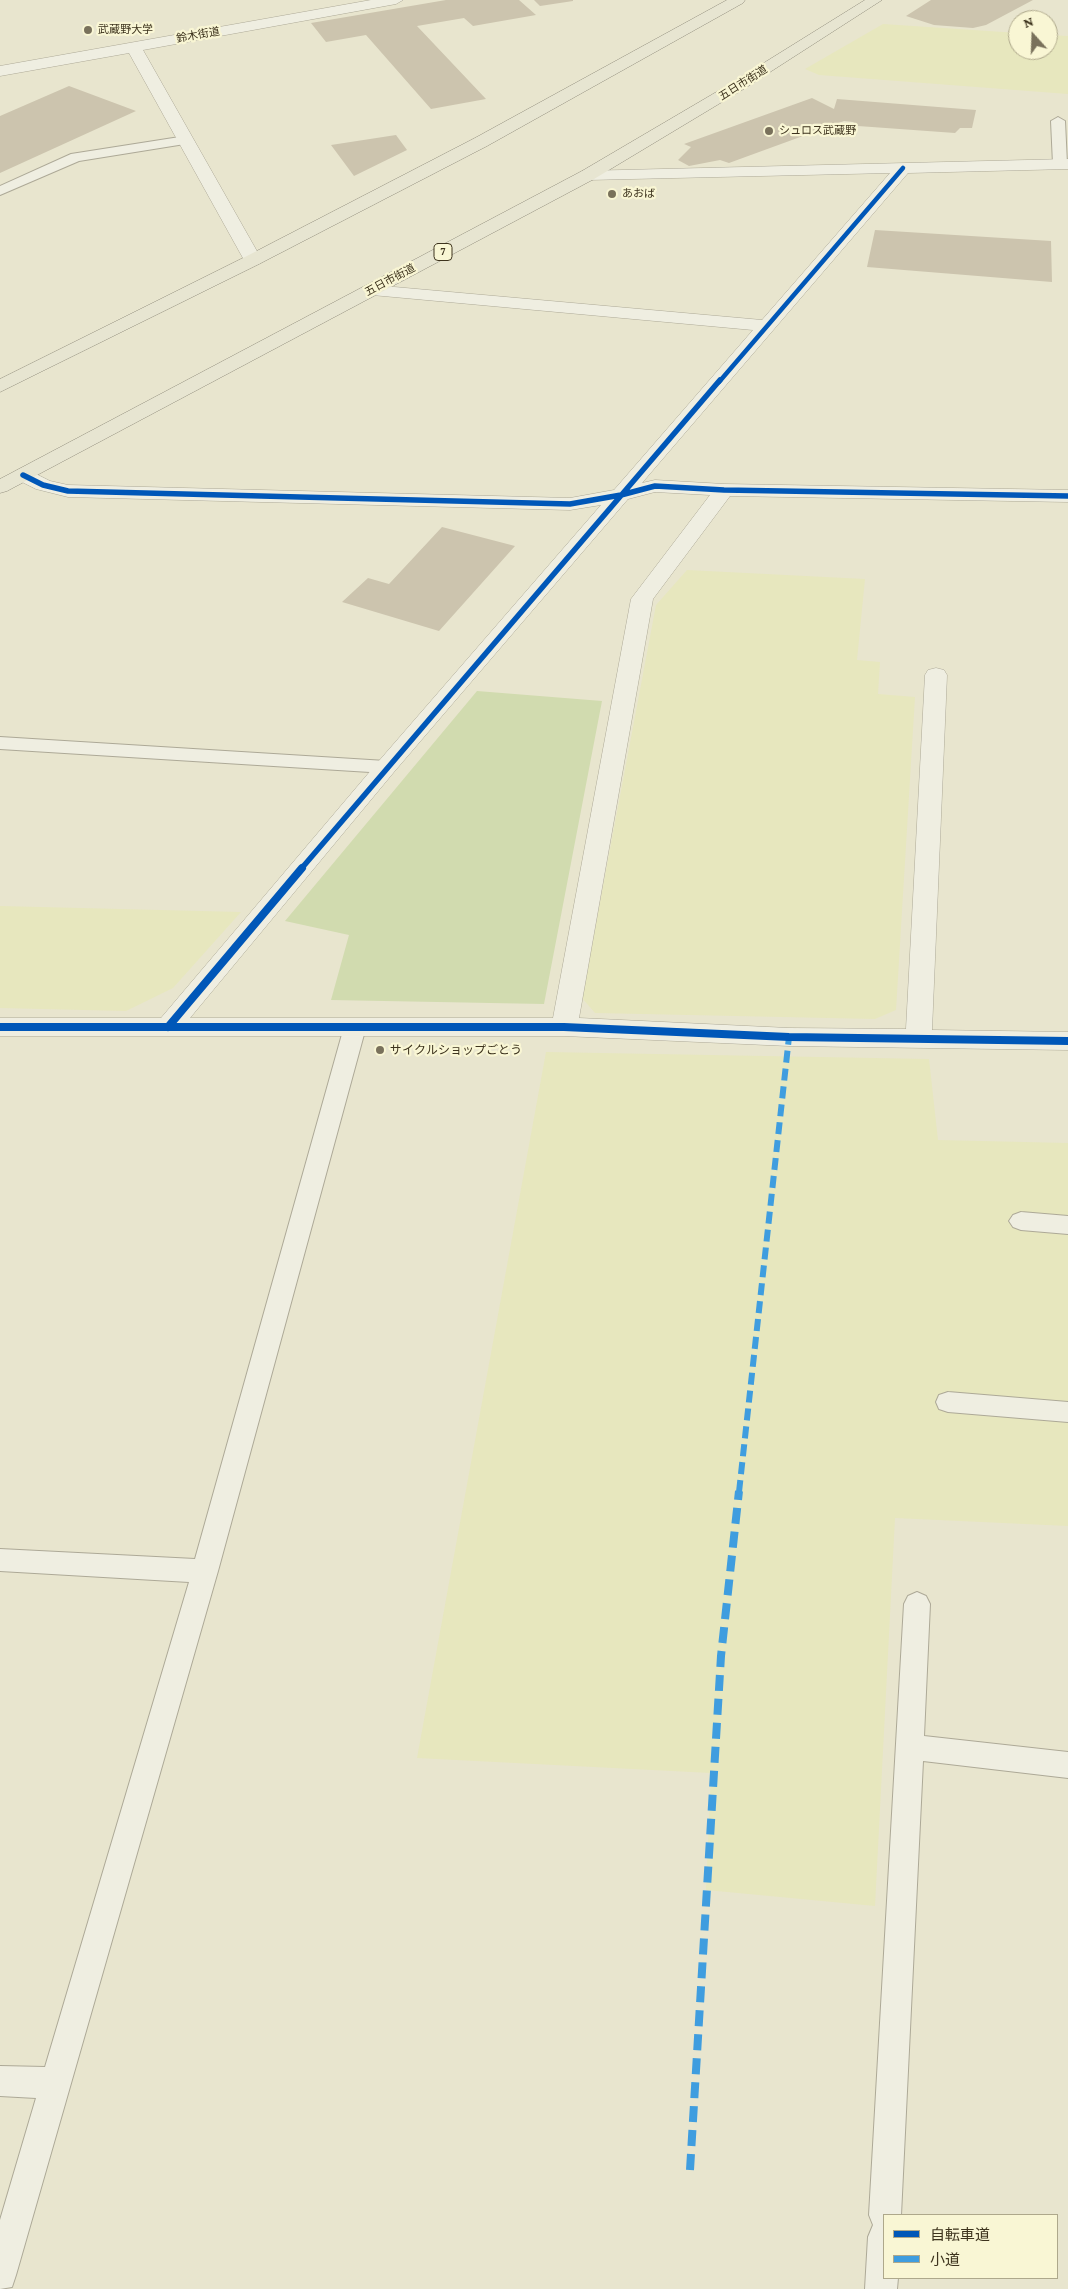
<!DOCTYPE html>
<meta charset="utf-8">
<style>
body{margin:0}
#map{position:relative;width:1068px;height:2289px;overflow:hidden;background:#e8e5ce;font-family:"Crimson Pro","Noto Sans JP",serif}
canvas{display:block}
.legend{position:absolute;left:883px;top:2214px;width:175px;height:65px;box-sizing:border-box;background:#f9f6d4;border:1px solid #aea88b;margin:0;padding:6px 9px;list-style:none;font-size:15px;color:#3d331d}
.legend li{display:flex;align-items:center;gap:10px;height:25px}
.legend b{width:25px;border:1px solid #aea88b}
.north{position:absolute;left:1008px;top:10px;width:50px;height:50px;box-sizing:border-box;background:#f9f6d4;border:1px solid #aea88b;border-radius:50%;rotate:340deg;font-size:14px;font-weight:700;line-height:20px;text-align:center;color:#3d331d}
.north::after{content:'';display:block;margin:auto;width:18px;height:22px;background:#79715b;clip-path:polygon(50% 0,100% 100%,50% 72%,0 100%)}
</style>
<div id="map">
<canvas width="1068" height="2289"></canvas>
<ul class="legend">
<li><b style="height:6px;background:#0057b8"></b>自転車道</li>
<li><b style="height:6px;background:#3f9ddf"></b>小道</li>
</ul>
<div class="north">N</div>
</div>
<script>
const ctx = document.querySelector('canvas').getContext('2d');
ctx.lineJoin = 'round';
function fillPath(path, color) {
  ctx.fillStyle = color;
  ctx.fill(path, 'evenodd');
}
function shape(rows) {
  const path = new Path2D();
  for (const r of rows) {
    path.moveTo(r[0], r[1]);
    for (let i = 2; i < r.length; i += 2) path.lineTo(r[i], r[i + 1]);
  }
  return path;
}
function trace(path, color, width, dash) {
  ctx.strokeStyle = color;
  ctx.lineWidth = width;
  ctx.lineCap = dash ? 'butt' : 'round';
  ctx.setLineDash(dash || []);
  ctx.stroke(path);
}
function drawText(font, color, halo, rows, align = 'center') {
  ctx.font = font + ' "Crimson Pro","Noto Sans JP",serif';
  ctx.lineWidth = 4.5;
  ctx.setLineDash([]);
  ctx.textBaseline = 'middle';
  ctx.strokeStyle = halo;
  ctx.fillStyle = color;
  for (const [text, x, y, turn = 0] of rows) {
    ctx.save();
    ctx.translate(x, y);
    ctx.rotate((+turn || 0) * Math.PI / 180);
    ctx.textAlign = isNaN(turn) ? turn : align;
    if (halo) ctx.strokeText(text, 0, 0);
    ctx.fillText(text, 0, 0);
    ctx.restore();
  }
}
fillPath(shape([
 [883,24,1018,33,1018,50,1048,50,1048,35,1068,36,1068,94,819,75,805,69],
 [687,570,865,579,857,660,880,662,878,694,915,697,896,1010,875,1019,595,1013,582,998,656,605],
 [0,906,241,912,173,988,126,1011,0,1008],
 [546,1052,929,1059,938,1140,1068,1143,1068,1526,895,1518,875,1906,706,1890,711,1773,417,1758]
]), '#e7e7be');
fillPath(shape([
 [477,691,602,701,544,1004,331,1000,349,935,285,921]
]), '#d1dbaf');
fillPath(shape([
 [446,0,519,0,536,15,473,26,464,18,417,26,486,99,431,109,366,35,326,42,311,23],
 [534,0,573,0,573,1,540,6],
 [931,0,1033,0,986,25,973,28,934,25,906,16],
 [69,86,136,111,0,173,0,116],
 [812,98,834,109,837,99,976,110,972,128,960,128,955,133,858,126,853,122,844,121,729,163,720,160,689,166,678,160,691,147,684,144],
 [396,135,407,150,354,176,331,145],
 [875,230,1051,241,1052,282,867,267],
 [442,527,515,546,439,631,342,602,368,578,389,584]
]), '#ccc4ae');
const service = shape([
 [1058,117,1065,121,1067,164,1060,168,1053,164,1051,121,1058,117],
 [186,136,193,140,191,143,79,161,0,195,0,186,71,154,186,136],
 [0,737,386,761,393,763,396,767,393,771,386,773,0,749,0,737],
 [355,1019,363,1022,366,1027,218,1571,16,2275,12,2287,0,2289,0,2220,36,2098,0,2096,0,2066,45,2067,189,1582,0,1571,0,1549,195,1559,344,1027,347,1022,355,1019],
 [1021,1212,1068,1216,1068,1234,1021,1230,1013,1227,1009,1221,1013,1215,1021,1212],
 [948,1392,1068,1402,1068,1422,948,1412,939,1409,936,1402,939,1395,948,1392],
 [917,1592,926,1596,930,1604,924,1736,1068,1752,1068,1778,923,1761,901,2215,884,2215,884,2278,898,2278,897,2289,865,2289,868,2237,873,2225,869,2215,904,1604,908,1596,917,1592]
]);
const minor = shape([
 [371,0,403,0,396,4,143,50,262,260,259,264,253,265,247,264,244,260,129,53,0,76,0,66,371,0],
 [1068,159,1068,169,908,173,642,483,655,480,724,484,1068,490,1068,502,730,496,653,599,579,1018,789,1028,906,1029,925,675,928,670,936,668,944,670,947,675,932,1030,1068,1032,1068,1050,789,1046,564,1036,0,1036,0,1018,161,1018,378,762,601,505,570,510,68,497,36,489,16,479,13,475,16,471,23,469,30,471,50,481,68,485,570,498,614,490,753,330,372,295,366,294,363,290,366,286,372,285,762,320,890,173,588,180,582,179,580,175,582,171,1068,159],
 [655,492,710,495,631,599,553,1018,190,1018,394,772,628,499,655,492]
]);
const primary = shape([
 [727,0,745,0,743,3,487,146,259,264,0,392,0,379,247,256,475,138,727,0],
 [865,0,882,0,742,90,594,179,7,491,0,493,0,479,582,171,730,84,865,0]
]);
trace(service, '#ada997', 2);
trace(minor, '#ada997', 1);
trace(primary, '#928e7e', 1);
fillPath(service, '#efeee1');
fillPath(minor, '#efeee1');
fillPath(primary, '#e7e5d1');
trace(shape([
 [739,1492,789,1037]
]), '#3f9ddf', 6, [12, 6]);
trace(shape([
 [690,2170,721,1656,739,1491]
]), '#3f9ddf', 8, [16, 8]);
trace(shape([
 [719,382,903,168]
]), '#0057b8', 4.5);
trace(shape([
 [23,475,43,485,68,491,570,504,621,495,655,486,724,490,1068,496],
 [301,869,720,380]
]), '#0057b8', 5.5);
trace(shape([
 [0,1027,564,1027,789,1037,1068,1041],
 [168,1027,302,868]
]), '#0057b8', 8);
for (const [x, y, r, color] of [
 [88,30,5,"#79715b"],
 [769,131,5,"#79715b"],
 [612,194,5,"#79715b"],
 [380,1050,5,"#79715b"]
]) {
  const dot = new Path2D();
  dot.arc(x, y, r, 0, 2 * Math.PI);
  ctx.fillStyle = color;
  ctx.fill(dot);
  trace(dot, '#f9f6d4', 2);
}
drawText('11px', '#3d331d', '#f9f6d4', [
 ["武蔵野大学",98,30],
 ["シュロス武蔵野",779,131],
 ["あおば",622,194]
], 'left');
drawText('11px', '#3d331d', '#f9f6d4', [
 ["鈴木街道",198,35,-10],
 ["五日市街道",743,83,-32],
 ["五日市街道",390,280,-28]
]);
for (const [x, y, w] of [
 [443,252,18]
]) {
  const box = new Path2D();
  box.roundRect(x - w / 2, y - 8.5, w, 17, 4);
  ctx.fillStyle = '#f9f6d4';
  ctx.fill(box);
  trace(box, '#3d331d', 1);
}
drawText('bold 11px', '#3d331d', null, [
 ["7",443,252]
]);
drawText('12px', '#3d331d', '#f9f6d4', [
 ["サイクルショップごとう",390,1050]
], 'left');
</script>
